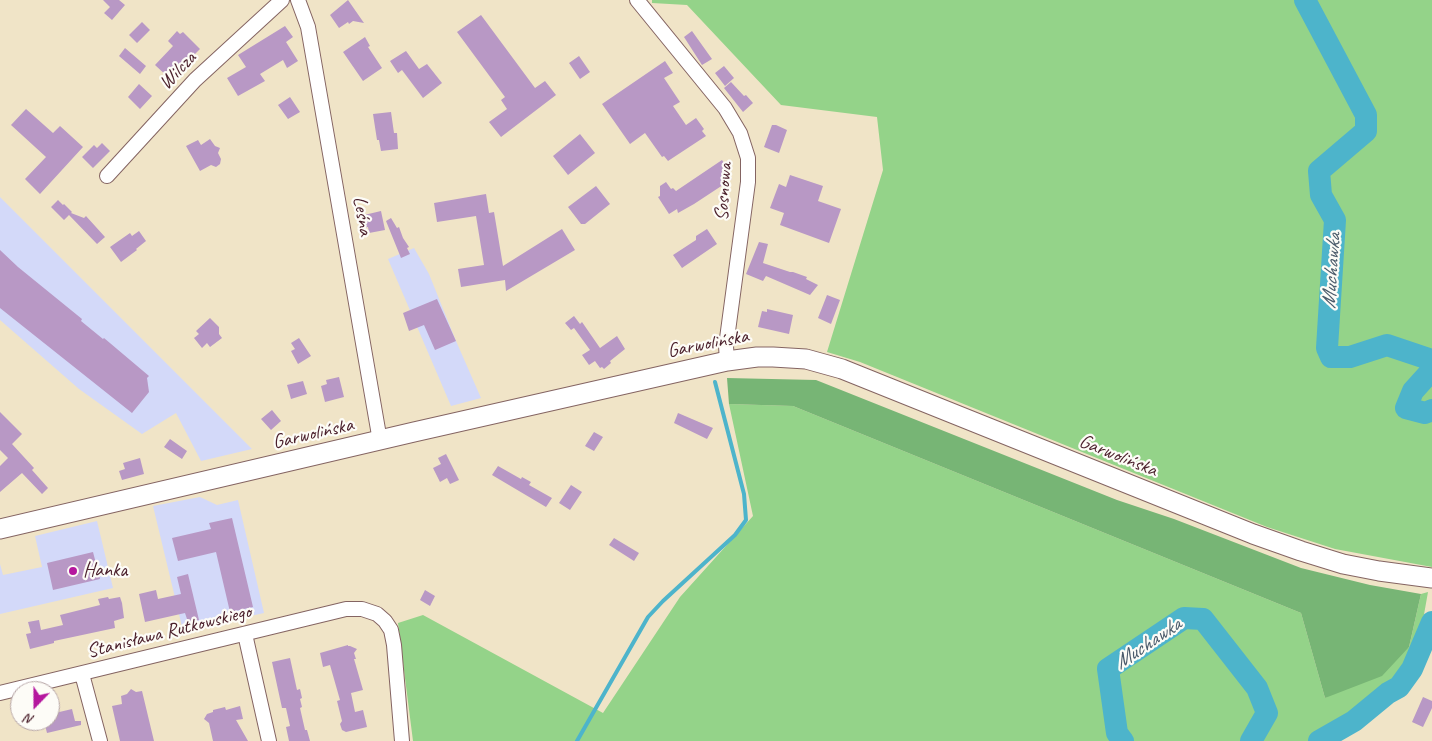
<!DOCTYPE html>
<meta charset="utf-8">
<style>
body{margin:0}
#map{position:relative;width:1432px;height:741px;overflow:hidden;background:#f0e4c7;font-family:Caveat,sans-serif}
canvas{display:block}
.north{position:absolute;left:10px;top:681px;width:50px;height:50px;box-sizing:border-box;background:#fdfcf7;border:1px solid #b5a4a5;border-radius:50%;rotate:202deg;font-size:14px;font-weight:700;line-height:20px;text-align:center;color:#4a1f2b}
.north::after{content:'';display:block;margin:auto;width:18px;height:22px;background:#b5179e;clip-path:polygon(50% 0,100% 100%,50% 72%,0 100%)}
</style>
<div id="map">
<canvas width="1432" height="741"></canvas>
<div class="north">N</div>
</div>
<script>
const ctx = document.querySelector('canvas').getContext('2d');
ctx.lineJoin = 'round';
function fillPath(path, color) {
  ctx.fillStyle = color;
  ctx.fill(path, 'evenodd');
}
function shape(rows) {
  const path = new Path2D();
  for (const r of rows) {
    path.moveTo(r[0], r[1]);
    for (let i = 2; i < r.length; i += 2) path.lineTo(r[i], r[i + 1]);
  }
  return path;
}
function trace(path, color, width, dash) {
  ctx.strokeStyle = color;
  ctx.lineWidth = width;
  ctx.lineCap = dash ? 'butt' : 'round';
  ctx.setLineDash(dash || []);
  ctx.stroke(path);
}
function drawText(font, color, halo, rows, align = 'center') {
  ctx.font = font + ' Caveat,sans-serif';
  ctx.lineWidth = 4.5;
  ctx.setLineDash([]);
  ctx.textBaseline = 'middle';
  ctx.strokeStyle = halo;
  ctx.fillStyle = color;
  for (const [text, x, y, turn = 0] of rows) {
    ctx.save();
    ctx.translate(x, y);
    ctx.rotate((+turn || 0) * Math.PI / 180);
    ctx.textAlign = isNaN(turn) ? turn : align;
    if (halo) ctx.strokeText(text, 0, 0);
    ctx.fillText(text, 0, 0);
    ctx.restore();
  }
}
fillPath(shape([
 [0,197,252,449,201,461,176,413,142,434,79,389,0,320],
 [414,248,429,274,456,341,481,398,451,406,388,259],
 [200,497,217,505,238,500,264,613,183,631,153,506],
 [97,521,113,588,0,614,0,564,3,575,42,567,35,536]
]), '#d3d9f9');
fillPath(shape([
 [652,0,1432,0,1432,567,1335,549,1267,527,860,362,827,352,883,170,877,117,781,105,687,5,652,3],
 [729,404,793,406,1301,613,1325,698,1409,647,1421,594,1428,592,1420,637,1402,672,1357,713,1333,727,1336,741,413,741,398,623,423,615,603,713,680,597,753,516]
]), '#94d389');
fillPath(shape([
 [727,378,816,380,1117,500,1174,519,1301,568,1370,585,1421,594,1409,647,1382,676,1325,698,1301,613,793,406,729,404]
]), '#77b575');
trace(shape([
 [577,741,648,617,663,601,735,535,746,520,744,494,715,382]
]), '#4db4cb', 4);
trace(shape([
 [1305,0,1366,115,1366,131,1319,171,1321,195,1335,220,1327,348,1331,357,1350,357,1387,345,1432,360],
 [1432,370,1413,391,1406,408,1425,413,1432,410],
 [1123,741,1117,733,1108,669,1184,618,1203,619,1257,688,1267,713,1251,741],
 [1319,741,1354,721,1388,693,1399,687,1412,669,1432,622]
]), '#4db4cb', 22);
fillPath(shape([
 [103,0,119,0,125,5,112,20,104,13,110,7],
 [348,0,364,23,353,21,349,24,348,22,339,28,330,15],
 [481,15,535,88,545,81,556,95,501,137,489,122,507,109,501,100,505,97,457,32],
 [142,22,150,30,137,43,129,35],
 [285,26,293,37,286,42,298,61,287,68,283,60,260,74,265,81,238,96,227,78,246,67,238,55],
 [177,31,180,34,183,32,200,49,192,57,190,55,169,78,155,65,173,46,168,41],
 [692,31,712,59,702,65,684,37],
 [365,37,370,46,368,47,382,68,363,81,343,52],
 [125,48,146,66,140,74,119,56],
 [406,51,419,69,427,64,442,83,423,98,402,70,398,73,390,61],
 [579,56,590,72,580,79,569,63],
 [665,61,673,73,664,78,680,102,673,106,686,125,696,118,704,129,702,131,706,136,668,161,664,156,662,157,645,133,630,144,602,104],
 [724,66,734,78,725,86,715,73],
 [731,82,744,96,746,95,753,103,743,112,724,88],
 [139,84,152,96,140,109,128,97],
 [290,97,300,112,288,119,278,105],
 [26,109,53,133,60,126,83,147,40,194,25,179,46,157,11,125],
 [391,112,394,133,397,133,398,149,381,151,379,140,377,140,373,114],
 [772,125,776,125,787,130,779,153,764,147],
 [580,134,595,153,568,175,553,156],
 [210,139,215,146,220,148,218,153,221,159,220,164,216,167,211,165,200,171,186,146,198,140,201,145],
 [102,143,110,151,93,168,82,157,94,145,97,148],
 [722,160,730,172,728,173,732,179,694,204,678,213,677,209,669,214,658,197,660,196,660,186,666,182,671,189,673,188,676,191],
 [790,175,823,186,818,201,841,209,829,243,780,225,784,213,770,208,779,184,786,187],
 [596,186,610,204,585,224,581,224,568,207],
 [486,194,489,213,494,212,503,266,562,229,575,250,506,291,505,280,461,287,458,269,484,265,476,216,437,222,434,203],
 [58,200,63,205,64,204,72,212,71,213,84,218,86,216,105,237,97,244,69,215,64,220,51,207],
 [381,211,385,230,369,233,368,227,362,228,360,216],
 [391,218,397,228,399,227,403,238,409,247,407,248,410,254,401,258,386,221],
 [707,229,717,244,682,268,673,255,696,240,696,236],
 [139,231,146,241,136,249,137,250,121,262,110,247,130,233,132,236],
 [759,242,768,244,763,263,790,272,793,272,807,277,806,279,818,285,810,295,766,276,763,281,746,274],
 [0,250,18,267,82,319,81,321,103,339,104,338,149,376,147,378,149,392,132,413,0,308],
 [827,295,840,300,831,324,818,318],
 [437,299,456,341,435,350,424,325,409,331,403,313],
 [767,309,793,315,789,334,758,327,762,311,767,312],
 [574,316,580,324,582,322,600,348,617,336,625,349,610,361,611,363,604,369,602,367,600,368,595,361,589,365,582,355,590,350,574,328,571,330,565,323],
 [210,318,219,327,219,334,222,338,210,347,207,343,202,348,194,338,199,334,196,331],
 [299,338,311,356,298,364,291,351,295,349,291,343],
 [339,377,344,397,325,402,321,386,327,384,326,380],
 [303,381,307,394,291,399,287,385],
 [272,410,281,421,271,430,261,419],
 [0,412,22,434,12,444,34,468,32,470,48,488,42,494,22,473,0,492,0,466,8,458,0,450],
 [678,413,713,428,707,439,674,423],
 [594,432,603,437,594,451,585,446],
 [170,439,187,451,182,459,164,447],
 [446,454,459,480,450,484,447,478,440,482,433,468,441,464,438,458],
 [140,458,144,474,122,480,119,471,125,469,123,463],
 [498,466,521,479,522,477,531,482,529,485,552,498,546,507,492,475],
 [571,485,582,492,570,510,559,503],
 [232,518,253,607,230,612,216,552,178,561,172,538,211,529,209,523],
 [614,538,639,553,634,561,609,545],
 [93,552,100,579,53,590,47,563],
 [188,574,199,620,188,622,185,613,145,622,139,594,156,590,158,599,181,594,177,577],
 [425,590,435,596,430,606,420,600],
 [108,597,109,599,120,597,122,603,124,618,114,621,115,628,54,641,54,643,30,649,26,634,31,633,28,622,39,620,41,630,63,625,60,615,100,605,98,599],
 [348,645,348,646,350,646,357,649,354,653,356,659,354,659,363,690,351,693,355,712,363,710,367,727,346,732,342,730,340,724,342,721,337,701,340,700,330,665,323,667,320,653],
 [290,658,297,690,300,689,302,698,300,699,302,707,300,708,305,730,307,730,310,741,289,741,286,727,290,726,286,708,282,708,272,662],
 [131,689,136,692,142,691,154,741,120,741,112,706,122,704,121,696,127,694],
 [1423,697,1432,701,1432,708,1423,727,1412,722],
 [240,706,243,719,236,720,248,741,213,741,209,723,204,719,207,714,213,712,213,710,225,707,226,710],
 [72,709,75,721,81,721,81,725,47,733,44,721,52,721,51,714]
]), '#b898c5');
const minor = shape([
 [298,0,308,27,380,441],
 [637,0,725,108,740,133,748,158,748,182,726,346,727,361],
 [107,176,195,80,282,0],
 [245,634,269,741],
 [82,674,100,741],
 [0,693,346,609,362,609,377,614,385,621,391,630,394,645,402,741]
]);
const major = shape([
 [0,529,414,432,727,361,757,357,773,357,806,359,842,369,1253,534,1301,551,1343,564,1379,571,1432,578]
]);
trace(minor, '#846462', 16);
trace(major, '#846462', 21);
trace(minor, '#fff', 14);
trace(major, '#fff', 19);
for (const [x, y, r, color] of [
 [73,571,5,"#b5179e"]
]) {
  const dot = new Path2D();
  dot.arc(x, y, r, 0, 2 * Math.PI);
  ctx.fillStyle = color;
  ctx.fill(dot);
  trace(dot, '#fdfcf7', 2);
}
drawText('20px', '#4a1f2b', '#fdfcf7', [
 ["Wilcza",178,71,-46],
 ["Sosnowa",724,192,-86],
 ["Leśna",362,216,80],
 ["Garwolińska",708,344,-11],
 ["Garwolińska",313,434,-13],
 ["Garwolińska",1118,456,22],
 ["Stanisława Rutkowskiego",169,632,-14]
]);
drawText('20px', '#4a1f2b', '#fdfcf7', [
 ["Hanka",83,571]
], 'left');
drawText('italic 21px', '#4b5b6b', '#fdfcf7', [
 ["Muchawka",1332,271,-86],
 ["Muchawka",1148,644,-34]
]);
</script>
